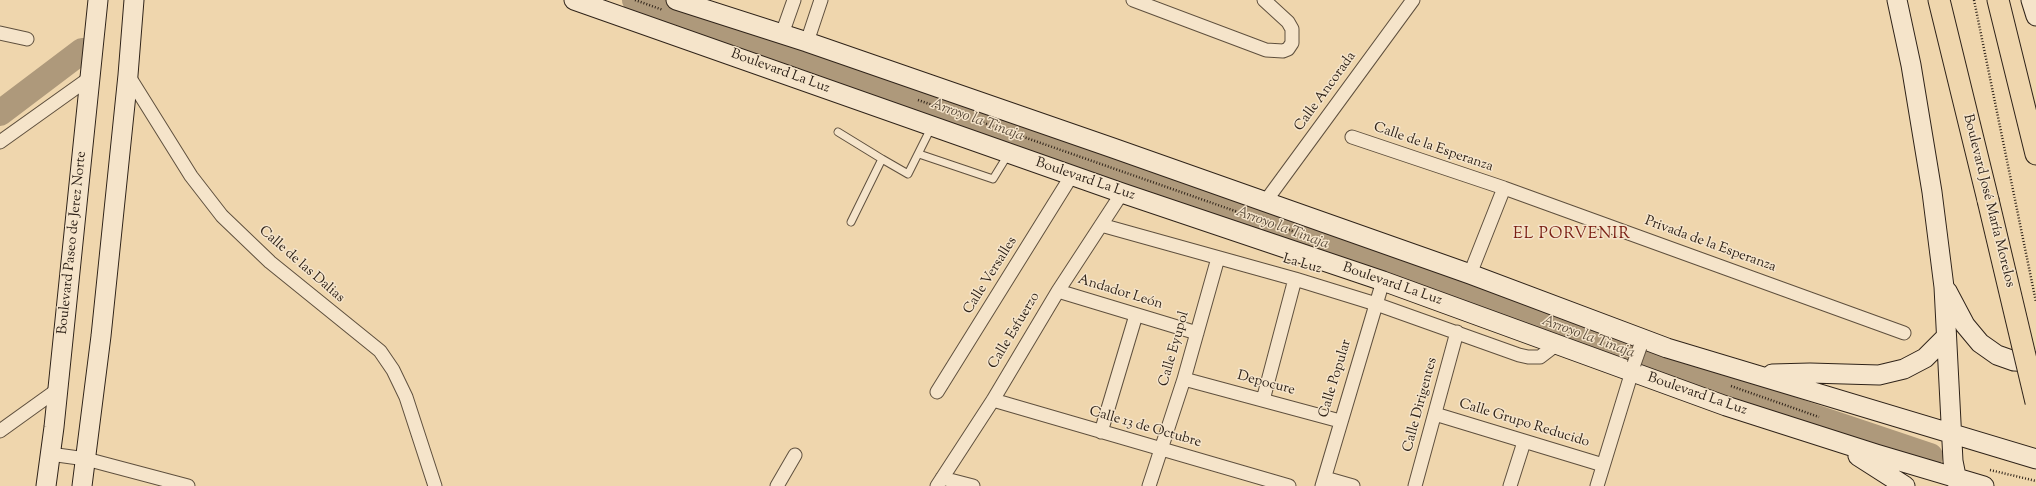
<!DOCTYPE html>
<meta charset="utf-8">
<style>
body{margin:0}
canvas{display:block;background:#efd6ad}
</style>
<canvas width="2036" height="486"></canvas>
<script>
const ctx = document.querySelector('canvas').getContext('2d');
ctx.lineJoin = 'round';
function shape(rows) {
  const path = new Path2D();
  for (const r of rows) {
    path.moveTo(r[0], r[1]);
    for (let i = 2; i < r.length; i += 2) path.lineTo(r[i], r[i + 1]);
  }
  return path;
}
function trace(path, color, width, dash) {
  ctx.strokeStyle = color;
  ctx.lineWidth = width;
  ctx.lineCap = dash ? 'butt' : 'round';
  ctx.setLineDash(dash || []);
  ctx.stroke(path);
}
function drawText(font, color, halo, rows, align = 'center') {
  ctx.font = font + ' "Sorts Mill Goudy",serif';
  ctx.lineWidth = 3;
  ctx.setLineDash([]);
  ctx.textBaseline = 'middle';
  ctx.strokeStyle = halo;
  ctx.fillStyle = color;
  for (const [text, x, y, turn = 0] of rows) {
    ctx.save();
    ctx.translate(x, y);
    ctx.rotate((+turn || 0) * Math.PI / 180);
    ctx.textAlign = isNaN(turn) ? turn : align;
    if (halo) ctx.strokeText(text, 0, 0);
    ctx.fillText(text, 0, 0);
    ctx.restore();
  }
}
trace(shape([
 [635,0,1787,408,1930,456],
 [0,113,82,51]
]), '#ae997b', 26);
const lane = shape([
 [838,132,882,159,851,222],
 [919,154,993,179,1009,153],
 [882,159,908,174,932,126]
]);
const street = shape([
 [1133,0,1266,50,1283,51,1288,49,1292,43,1292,29,1288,22,1264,0],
 [0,33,27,39],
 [782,34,794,0],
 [807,42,821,0],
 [128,75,191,176,222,216,270,262,380,351,393,370,406,397,435,486],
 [1352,137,1504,188,1904,333],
 [0,142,91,77],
 [1265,202,1413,0],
 [1101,225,1295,279,1376,304,1519,355,1528,357,1540,357,1557,344],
 [1470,274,1504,188],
 [1058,291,1197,333],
 [1184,379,1340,421],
 [937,392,1072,175],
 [993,400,1289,486],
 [1263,400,1295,279],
 [1435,414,1603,465],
 [0,431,57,390],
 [1101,432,1136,315],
 [50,454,86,459,188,486],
 [942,478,973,486],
 [1325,478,1353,486],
 [777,486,795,455],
 [937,486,993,400,1058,291,1122,193],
 [1149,486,1184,379,1218,258],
 [1322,486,1383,281],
 [1415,486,1457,332],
 [1510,486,1524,442],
 [1597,486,1634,365]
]);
const secondary = shape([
 [574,0,1122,193,1383,281,1726,406,1876,454,1984,486],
 [676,0,807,42,1113,148,1470,274,1667,348,2036,459],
 [1897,0,1911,65,1932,192,1944,287,1953,461,1958,486],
 [2031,0,2036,16],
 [1947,291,1965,325,1980,343,1997,355,2014,361,2036,362],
 [1772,374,1810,373,1879,375,1904,369,1925,358,1946,337],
 [1858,456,1905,486],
 [46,486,54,427,98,0],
 [82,486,101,336,128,75,134,0]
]);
const primary = shape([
 [1939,0,1988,200],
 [1998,0,2036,154]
]);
trace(lane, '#5f503e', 9);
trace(street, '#5f503e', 15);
trace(secondary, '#2f2319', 21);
trace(primary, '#2f2319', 23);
trace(shape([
 [635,0,663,10],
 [1974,0,2036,302],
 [918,100,1295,232],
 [1731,386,1819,417],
 [1990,470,2036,481]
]), '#2f2319', 2.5, [1, 2]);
trace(lane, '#f5e4ca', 7);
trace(street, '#f5e4ca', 13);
trace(secondary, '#f5e4ca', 19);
trace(primary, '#efd6ad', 21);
const streetBridge = shape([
 [1634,364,1640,347]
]);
const primaryBridge = shape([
 [1988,200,2036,402]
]);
trace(streetBridge, '#5f503e', 15, []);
trace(primaryBridge, '#2f2319', 23, []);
trace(streetBridge, '#f5e4ca', 13);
trace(primaryBridge, '#efd6ad', 21);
drawText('14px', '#2f2319', '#f5e4ca', [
 ["Boulevard La Luz",780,72,20],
 ["Calle Ancorada",1326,92,-54],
 ["Calle de la Esperanza",1433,148,19],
 ["Boulevard La Luz",1085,180,19],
 ["Boulevard José María Morelos",1988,201,76],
 ["Boulevard Paseo de Jerez Norte",73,243,-84],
 ["Privada de la Esperanza",1710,245,20],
 ["Calle de las Dalias",301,265,41],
 ["La Luz",1302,265,16],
 ["Calle Versalles",991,276,-58],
 ["Boulevard La Luz",1392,285,19],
 ["Andador León",1120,293,17],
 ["Calle Esfuerzo",1015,331,-59],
 ["Calle Eyupol",1175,349,-74],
 ["Calle Popular",1336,379,-73],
 ["Depocure",1266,384,15],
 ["Boulevard La Luz",1697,395,19],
 ["Calle Dirigentes",1421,405,-75],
 ["Calle Grupo Reducido",1524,424,17],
 ["Calle 13 de Octubre",1145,428,16]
]);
drawText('italic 15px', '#5b4c3b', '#f5e4ca', [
 ["Arroyo la Tinaja",977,121,20],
 ["Arroyo la Tinaja",1282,229,20],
 ["Arroyo la Tinaja",1588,338,20]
]);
ctx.letterSpacing = '1px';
drawText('16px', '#7a1f14', '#f5e4ca', [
 ["EL PORVENIR",1572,235]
]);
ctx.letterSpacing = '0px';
</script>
